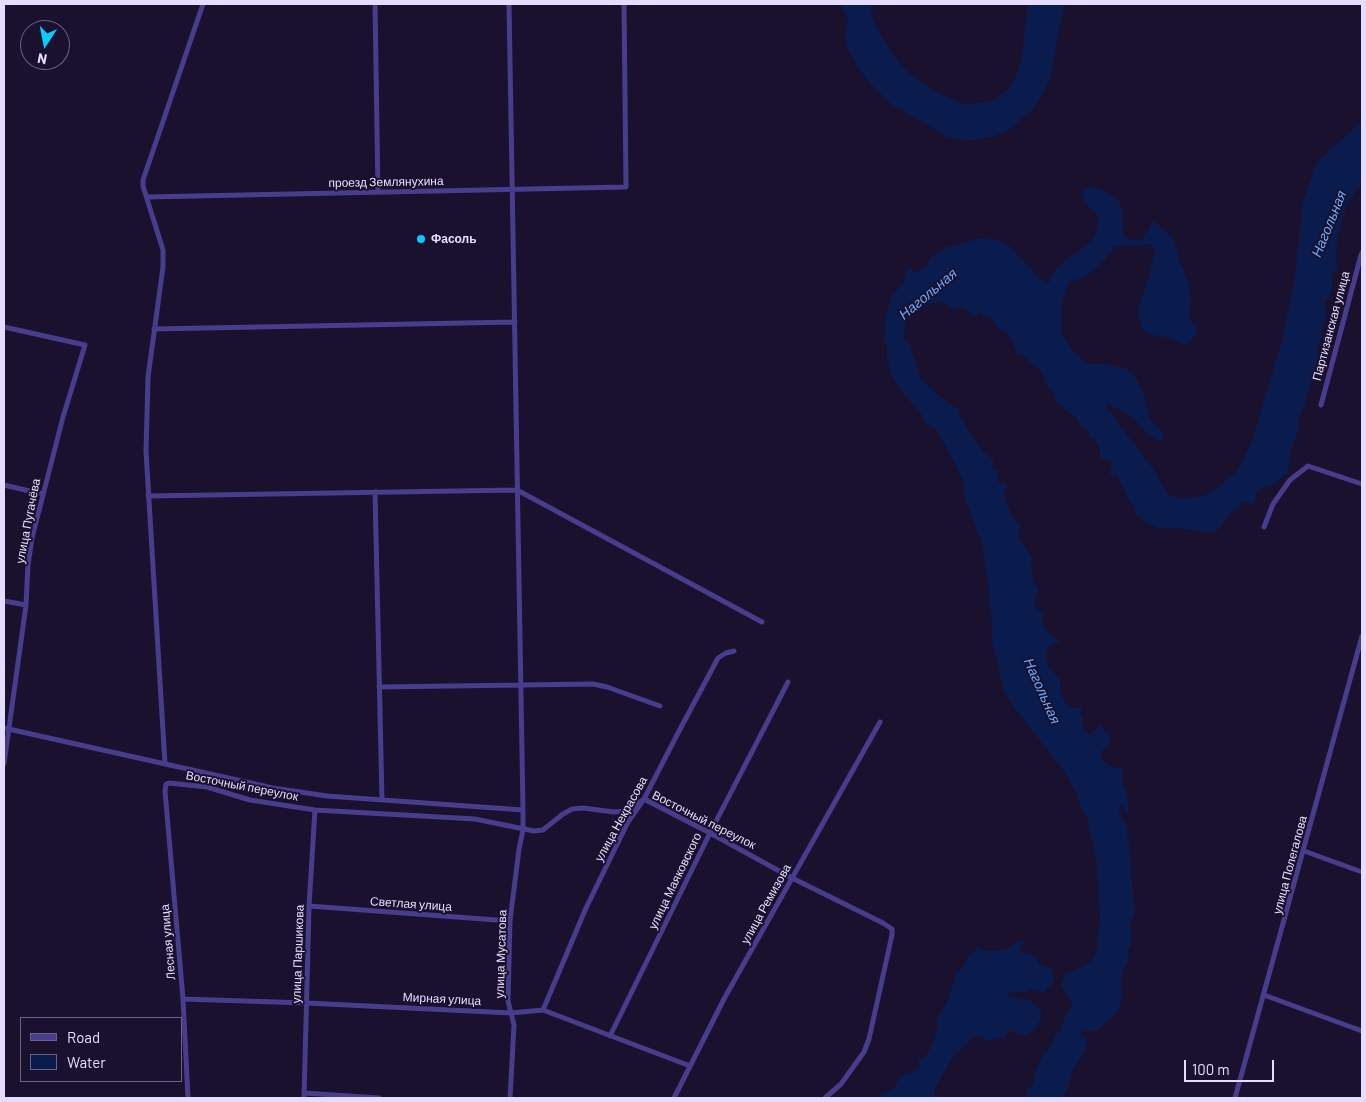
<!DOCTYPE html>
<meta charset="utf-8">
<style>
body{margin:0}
#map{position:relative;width:1366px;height:1102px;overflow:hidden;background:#19112d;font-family:Barlow,sans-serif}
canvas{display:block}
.frame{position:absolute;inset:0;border:5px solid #e5ddff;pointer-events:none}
.legend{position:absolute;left:20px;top:1017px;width:162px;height:65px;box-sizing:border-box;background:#19112d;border:1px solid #6b6381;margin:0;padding:6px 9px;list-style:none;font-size:15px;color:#e5ddff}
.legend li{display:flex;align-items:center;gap:10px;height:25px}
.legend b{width:25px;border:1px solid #6b6381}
.north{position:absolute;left:20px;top:20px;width:50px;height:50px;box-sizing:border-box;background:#19112d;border:1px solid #6b6381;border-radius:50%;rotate:191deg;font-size:14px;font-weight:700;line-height:20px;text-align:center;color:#e5ddff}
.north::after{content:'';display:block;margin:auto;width:18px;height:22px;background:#09cbff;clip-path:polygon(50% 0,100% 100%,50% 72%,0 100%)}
.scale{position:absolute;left:1184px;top:1060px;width:90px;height:22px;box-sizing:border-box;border:2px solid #e5ddff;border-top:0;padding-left:6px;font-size:15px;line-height:18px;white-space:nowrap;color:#e5ddff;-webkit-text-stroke:4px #19112d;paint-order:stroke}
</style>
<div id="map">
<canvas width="1366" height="1102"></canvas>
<div class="frame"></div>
<ul class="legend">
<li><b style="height:6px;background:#483c8c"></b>Road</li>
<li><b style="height:14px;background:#0a1b4d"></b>Water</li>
</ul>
<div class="north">N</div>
<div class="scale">100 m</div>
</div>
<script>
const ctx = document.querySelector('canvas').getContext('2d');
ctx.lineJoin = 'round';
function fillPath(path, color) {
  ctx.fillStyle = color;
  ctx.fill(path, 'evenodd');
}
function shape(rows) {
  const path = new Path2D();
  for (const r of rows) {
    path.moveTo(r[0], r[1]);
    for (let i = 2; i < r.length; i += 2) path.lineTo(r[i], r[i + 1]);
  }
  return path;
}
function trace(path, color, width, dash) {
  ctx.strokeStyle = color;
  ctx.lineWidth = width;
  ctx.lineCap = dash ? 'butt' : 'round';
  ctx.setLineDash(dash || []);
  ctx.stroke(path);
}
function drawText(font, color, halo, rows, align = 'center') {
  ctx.font = font + ' Barlow,sans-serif';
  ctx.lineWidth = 4;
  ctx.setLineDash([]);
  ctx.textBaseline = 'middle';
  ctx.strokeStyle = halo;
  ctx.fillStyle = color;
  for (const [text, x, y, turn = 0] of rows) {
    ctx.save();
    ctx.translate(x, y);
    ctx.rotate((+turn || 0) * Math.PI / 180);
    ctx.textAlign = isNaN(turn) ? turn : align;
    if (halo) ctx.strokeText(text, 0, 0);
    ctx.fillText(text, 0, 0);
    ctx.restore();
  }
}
fillPath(shape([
 [840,4,871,4,872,16,878,31,896,59,907,71,935,92,965,104,988,102,997,98,1006,91,1015,79,1021,62,1028,4,1064,4,1050,78,1044,92,1034,108,1008,131,995,136,971,141,946,137,940,132,892,105,871,84,858,68,848,49,845,37,848,19],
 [1362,120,1362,183,1348,202,1338,234,1336,256,1338,267,1336,273,1332,273,1332,289,1329,293,1329,297,1325,301,1326,318,1321,332,1322,338,1318,344,1319,361,1312,375,1305,404,1300,414,1298,432,1292,448,1288,472,1273,485,1259,489,1256,494,1255,502,1251,504,1243,502,1238,509,1230,513,1219,529,1213,533,1178,528,1160,529,1143,521,1142,519,1135,515,1134,506,1130,503,1117,475,1109,475,1112,465,1109,461,1100,458,1100,448,1094,438,1089,438,1090,433,1080,425,1076,417,1058,404,1055,399,1054,394,1046,385,1041,371,1033,366,1023,354,1017,354,1012,340,1005,331,999,330,993,319,977,313,978,319,965,310,960,308,952,310,946,303,939,302,931,303,912,313,905,324,903,339,909,342,920,377,940,397,958,409,959,415,964,421,966,428,984,452,994,460,993,469,998,470,997,479,1000,483,1006,483,1007,488,1004,491,1005,496,1012,517,1021,525,1019,535,1021,541,1033,559,1031,565,1033,582,1039,589,1035,600,1035,607,1044,614,1042,620,1044,627,1052,636,1061,641,1048,647,1046,652,1048,666,1060,680,1060,693,1066,703,1074,708,1082,707,1080,716,1084,717,1082,723,1083,729,1089,735,1093,733,1098,726,1101,726,1110,736,1110,744,1107,749,1101,751,1101,756,1107,764,1113,768,1122,768,1122,784,1126,790,1129,810,1128,814,1125,812,1122,805,1120,806,1119,811,1126,825,1130,852,1134,909,1136,911,1131,922,1132,941,1128,951,1129,959,1123,970,1121,984,1122,997,1118,1012,1097,1031,1083,1031,1081,1036,1086,1037,1086,1049,1072,1072,1067,1092,1061,1098,1028,1098,1026,1091,1034,1083,1033,1077,1042,1056,1051,1045,1056,1033,1060,1032,1065,1016,1073,1005,1061,986,1065,974,1085,966,1092,960,1096,951,1100,919,1097,867,1087,817,1082,810,1076,792,1063,770,1013,706,1003,689,992,640,991,608,988,604,989,593,983,547,965,499,963,480,937,430,925,423,923,417,915,406,910,402,893,378,887,360,887,345,884,343,885,319,888,308,892,296,906,279,905,273,909,269,917,272,927,266,931,257,939,253,943,248,981,238,1002,241,1011,247,1040,279,1050,283,1050,278,1056,268,1068,258,1086,246,1093,238,1097,231,1098,216,1084,203,1083,191,1084,188,1095,187,1108,192,1119,201,1122,208,1123,234,1127,238,1138,241,1143,239,1144,235,1150,227,1151,221,1155,222,1170,235,1175,241,1179,259,1189,285,1191,305,1189,314,1191,322,1196,326,1197,334,1188,344,1183,344,1169,338,1148,334,1143,330,1139,319,1138,307,1146,285,1155,251,1152,245,1147,244,1142,246,1124,245,1114,248,1103,262,1086,276,1070,282,1066,289,1061,309,1062,334,1073,350,1083,360,1090,364,1106,364,1125,368,1134,374,1144,394,1149,417,1163,434,1164,439,1162,441,1157,440,1142,429,1133,417,1106,403,1107,408,1154,470,1168,494,1175,497,1183,498,1202,497,1218,487,1233,475,1239,468,1252,442,1283,336,1294,282,1303,201,1317,162],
 [1020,941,1028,943,1020,946,1020,951,1034,955,1040,964,1051,968,1055,981,1044,993,1031,989,1029,992,1025,993,1018,992,1007,994,1007,997,1029,1000,1036,1005,1041,1012,1042,1017,1033,1032,1025,1035,1008,1031,1005,1038,985,1041,982,1037,977,1036,971,1039,953,1057,935,1088,935,1098,877,1098,881,1094,893,1089,901,1075,912,1072,920,1066,918,1063,919,1059,924,1058,931,1047,935,1037,938,1023,937,1016,946,1005,956,973,965,964,969,953,974,952,977,945,981,950,993,951,1006,949]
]), '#0a1b4d');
trace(shape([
 [375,4,378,192],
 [509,4,523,810,523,830,519,849,510,921,508,1001,514,1025,510,1098],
 [147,197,626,187,624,4],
 [4,327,85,345,63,417,32,538,28,565,26,605,4,764],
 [154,329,515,322],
 [1321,405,1361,255,1362,253],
 [4,485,42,494],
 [375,492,382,800],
 [148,496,517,490,762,622],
 [1264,527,1273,504,1290,480,1308,466,1362,484],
 [4,601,26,605],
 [379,687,593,684,607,687,660,706],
 [4,728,273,788,327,796,523,810],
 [165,764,146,451,148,377,163,267,163,250,143,186,143,180,203,4],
 [1304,851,1362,872],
 [309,906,510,921],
 [1264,995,1362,1031],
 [183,999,306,1003,511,1013,543,1010,690,1066],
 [543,1010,586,908,628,822,644,799,678,733,718,658,726,653,734,651],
 [610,1036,710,833,788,682],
 [304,1093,379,1098],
 [188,1098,183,999,165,791,166,784,169,783,207,787,250,800,315,810,475,819,534,831,543,830,563,814,572,809,583,808,614,812,625,811,644,799,710,833,792,878,883,923,892,929,892,935,869,1039,864,1052,841,1084,825,1098],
 [304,1098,309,906,315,810],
 [674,1098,725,997,880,722],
 [1235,1098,1362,636]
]), '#483c8c', 5);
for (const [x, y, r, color] of [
 [421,239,5,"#09cbff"]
]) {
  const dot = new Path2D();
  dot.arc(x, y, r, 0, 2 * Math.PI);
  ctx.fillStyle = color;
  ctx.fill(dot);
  trace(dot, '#19112d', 2);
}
drawText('12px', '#e5ddff', '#19112d', [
 ["проезд Землянухина",386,182,-1],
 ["Партизанская улица",1331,326,-75],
 ["улица Пугачёва",28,521,-79],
 ["Восточный переулок",242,786,11],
 ["улица Некрасова",621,819,-61],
 ["Восточный переулок",704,820,27],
 ["улица Полегалова",1290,865,-75],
 ["улица Маяковского",675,881,-64],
 ["Светлая улица",411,904,4],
 ["улица Ремизова",766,904,-61],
 ["Лесная улица",168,942,-95],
 ["улица Паршикова",298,954,-88],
 ["улица Мусатова",501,954,-88],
 ["Мирная улица",442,999,3]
]);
drawText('bold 12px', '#e5ddff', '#19112d', [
 ["Фасоль",431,239]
], 'left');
drawText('italic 14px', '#6baaff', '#19112d', [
 ["Нагольная",1329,224,-68],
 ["Нагольная",928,294,-40],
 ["Нагольная",1042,691,66]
]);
</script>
